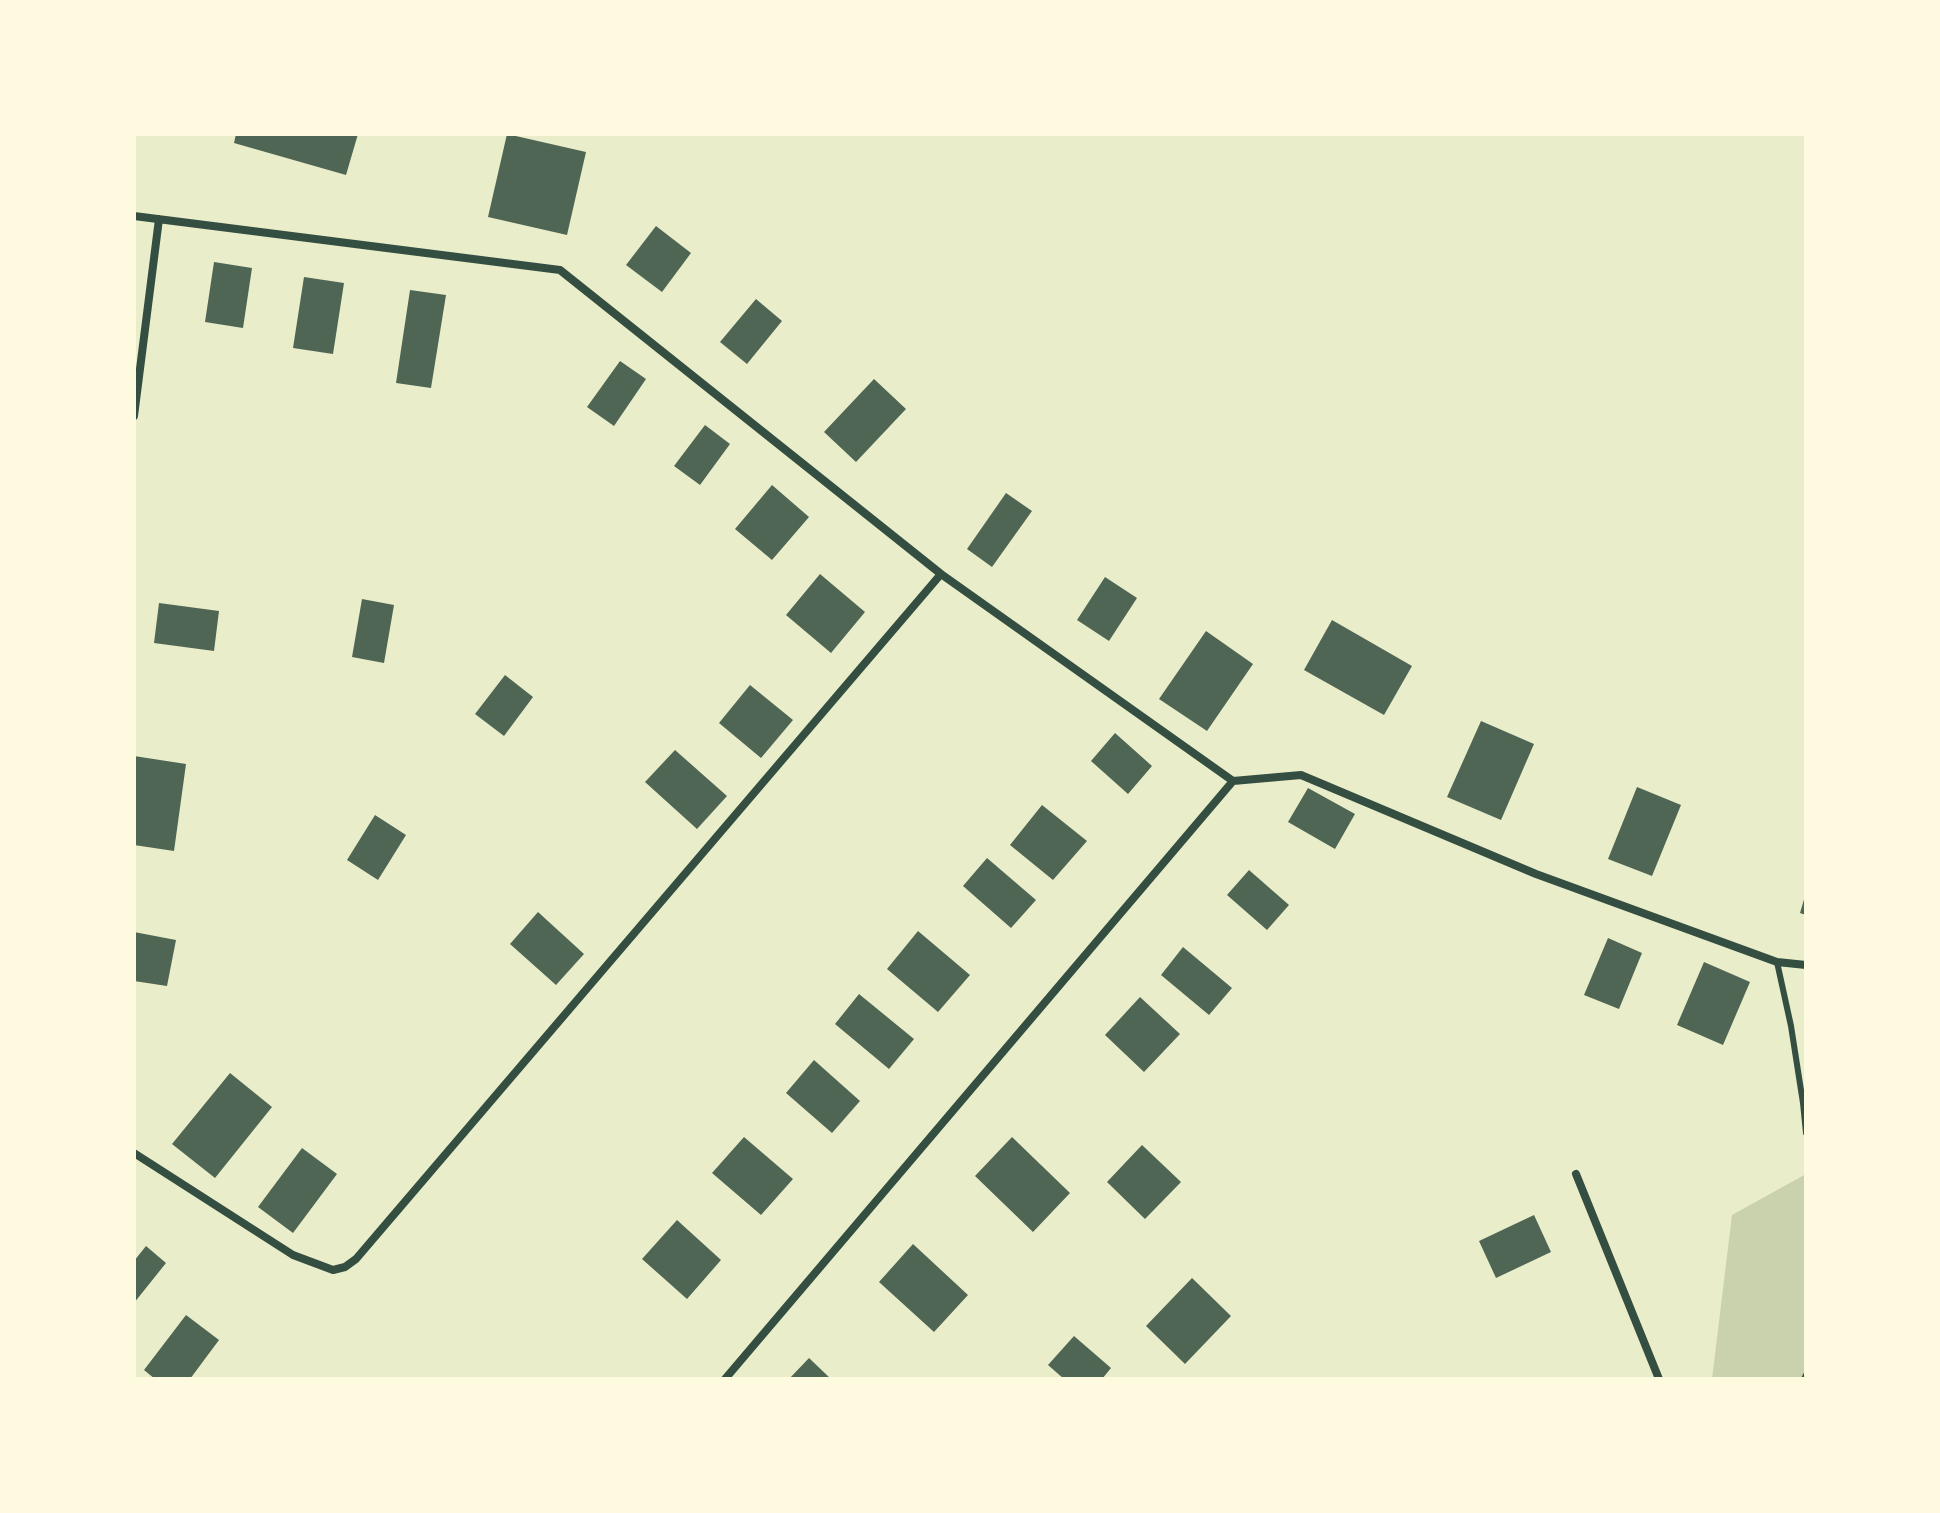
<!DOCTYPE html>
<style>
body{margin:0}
#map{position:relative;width:1940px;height:1513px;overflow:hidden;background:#e9edc9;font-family:"Sofia Sans Condensed",sans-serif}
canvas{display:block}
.frame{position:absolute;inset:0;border:136px solid #fefae0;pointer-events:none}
</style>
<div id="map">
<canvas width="1940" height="1513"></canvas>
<div class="frame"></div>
</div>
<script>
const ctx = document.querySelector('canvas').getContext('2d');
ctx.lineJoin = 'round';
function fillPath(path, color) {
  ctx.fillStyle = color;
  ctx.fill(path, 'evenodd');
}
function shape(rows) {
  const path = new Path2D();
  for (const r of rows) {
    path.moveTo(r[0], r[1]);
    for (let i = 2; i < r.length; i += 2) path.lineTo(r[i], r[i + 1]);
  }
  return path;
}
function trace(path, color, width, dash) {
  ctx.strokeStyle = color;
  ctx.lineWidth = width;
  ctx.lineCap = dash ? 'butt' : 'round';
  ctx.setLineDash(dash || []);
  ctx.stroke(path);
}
fillPath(shape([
 [1806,1174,1806,1379,1712,1379,1732,1215]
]), '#cad2ad');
fillPath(shape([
 [236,134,358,134,346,175,234,143],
 [507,134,586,152,567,235,488,217],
 [656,226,691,253,662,292,626,265],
 [214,262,252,268,243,328,205,322],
 [304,277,344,283,333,354,293,348],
 [410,290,446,295,431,388,396,383],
 [756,299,782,321,747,364,720,342],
 [620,361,646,379,614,426,587,407],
 [874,379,906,409,856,462,824,432],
 [705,425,730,444,700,485,674,466],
 [772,485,809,517,772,560,735,529],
 [1006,493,1032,511,992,567,967,549],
 [820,574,865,612,831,653,786,615],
 [1105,577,1137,598,1109,641,1077,620],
 [362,599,394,605,384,663,352,657],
 [159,603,219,611,214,651,154,643],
 [1332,620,1412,666,1384,715,1304,670],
 [1206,631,1253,664,1207,731,1159,699],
 [505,675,533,697,504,736,475,714],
 [750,685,793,720,761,758,719,723],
 [1481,721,1534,744,1501,820,1447,797],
 [1115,733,1152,766,1128,794,1091,761],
 [675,750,727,796,697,829,645,782],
 [134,756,186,764,174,851,134,845],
 [1637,787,1681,805,1652,876,1608,859],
 [1308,788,1355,814,1335,849,1288,822],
 [1042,805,1087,841,1053,880,1010,845],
 [375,815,406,835,378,880,347,860],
 [987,858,1036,900,1011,928,963,886],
 [1249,870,1289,905,1267,930,1227,895],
 [1805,896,1806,896,1806,915,1800,913],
 [538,912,584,954,556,985,510,944],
 [918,931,970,975,938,1012,887,969],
 [134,932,176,940,167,986,134,981],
 [1608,938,1642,953,1619,1009,1584,995],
 [1183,947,1232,988,1209,1015,1161,975],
 [1704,962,1750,982,1723,1045,1677,1025],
 [859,994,914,1039,889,1069,835,1024],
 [1140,997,1180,1034,1144,1072,1105,1035],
 [814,1060,860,1101,832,1133,786,1093],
 [230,1073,272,1107,215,1178,172,1144],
 [744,1137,793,1179,761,1215,712,1173],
 [1012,1137,1070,1193,1033,1232,975,1176],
 [1142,1145,1181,1182,1145,1219,1107,1182],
 [302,1148,337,1174,293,1233,258,1207],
 [1534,1215,1551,1252,1496,1278,1479,1241],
 [677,1220,721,1260,687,1299,642,1259],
 [913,1244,968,1295,934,1332,879,1282],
 [146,1246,166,1263,134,1303,134,1261],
 [1192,1278,1231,1316,1185,1364,1146,1326],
 [186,1315,219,1340,190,1379,155,1379,144,1370],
 [1074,1336,1111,1368,1102,1379,1064,1379,1048,1365],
 [809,1358,831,1379,789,1379]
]), '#4f6655');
trace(shape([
 [1777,962,1791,1026,1803,1103,1806,1133],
 [1804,1379,1806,1375]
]), '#344e41', 6);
trace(shape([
 [134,216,560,270,941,574,1233,781,1301,775,1536,874,1777,962,1806,965],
 [134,416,159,219],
 [134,1153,293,1255,333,1270,345,1267,356,1259,941,574],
 [1576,1174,1659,1379],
 [725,1379,1233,781]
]), '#344e41', 8);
</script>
